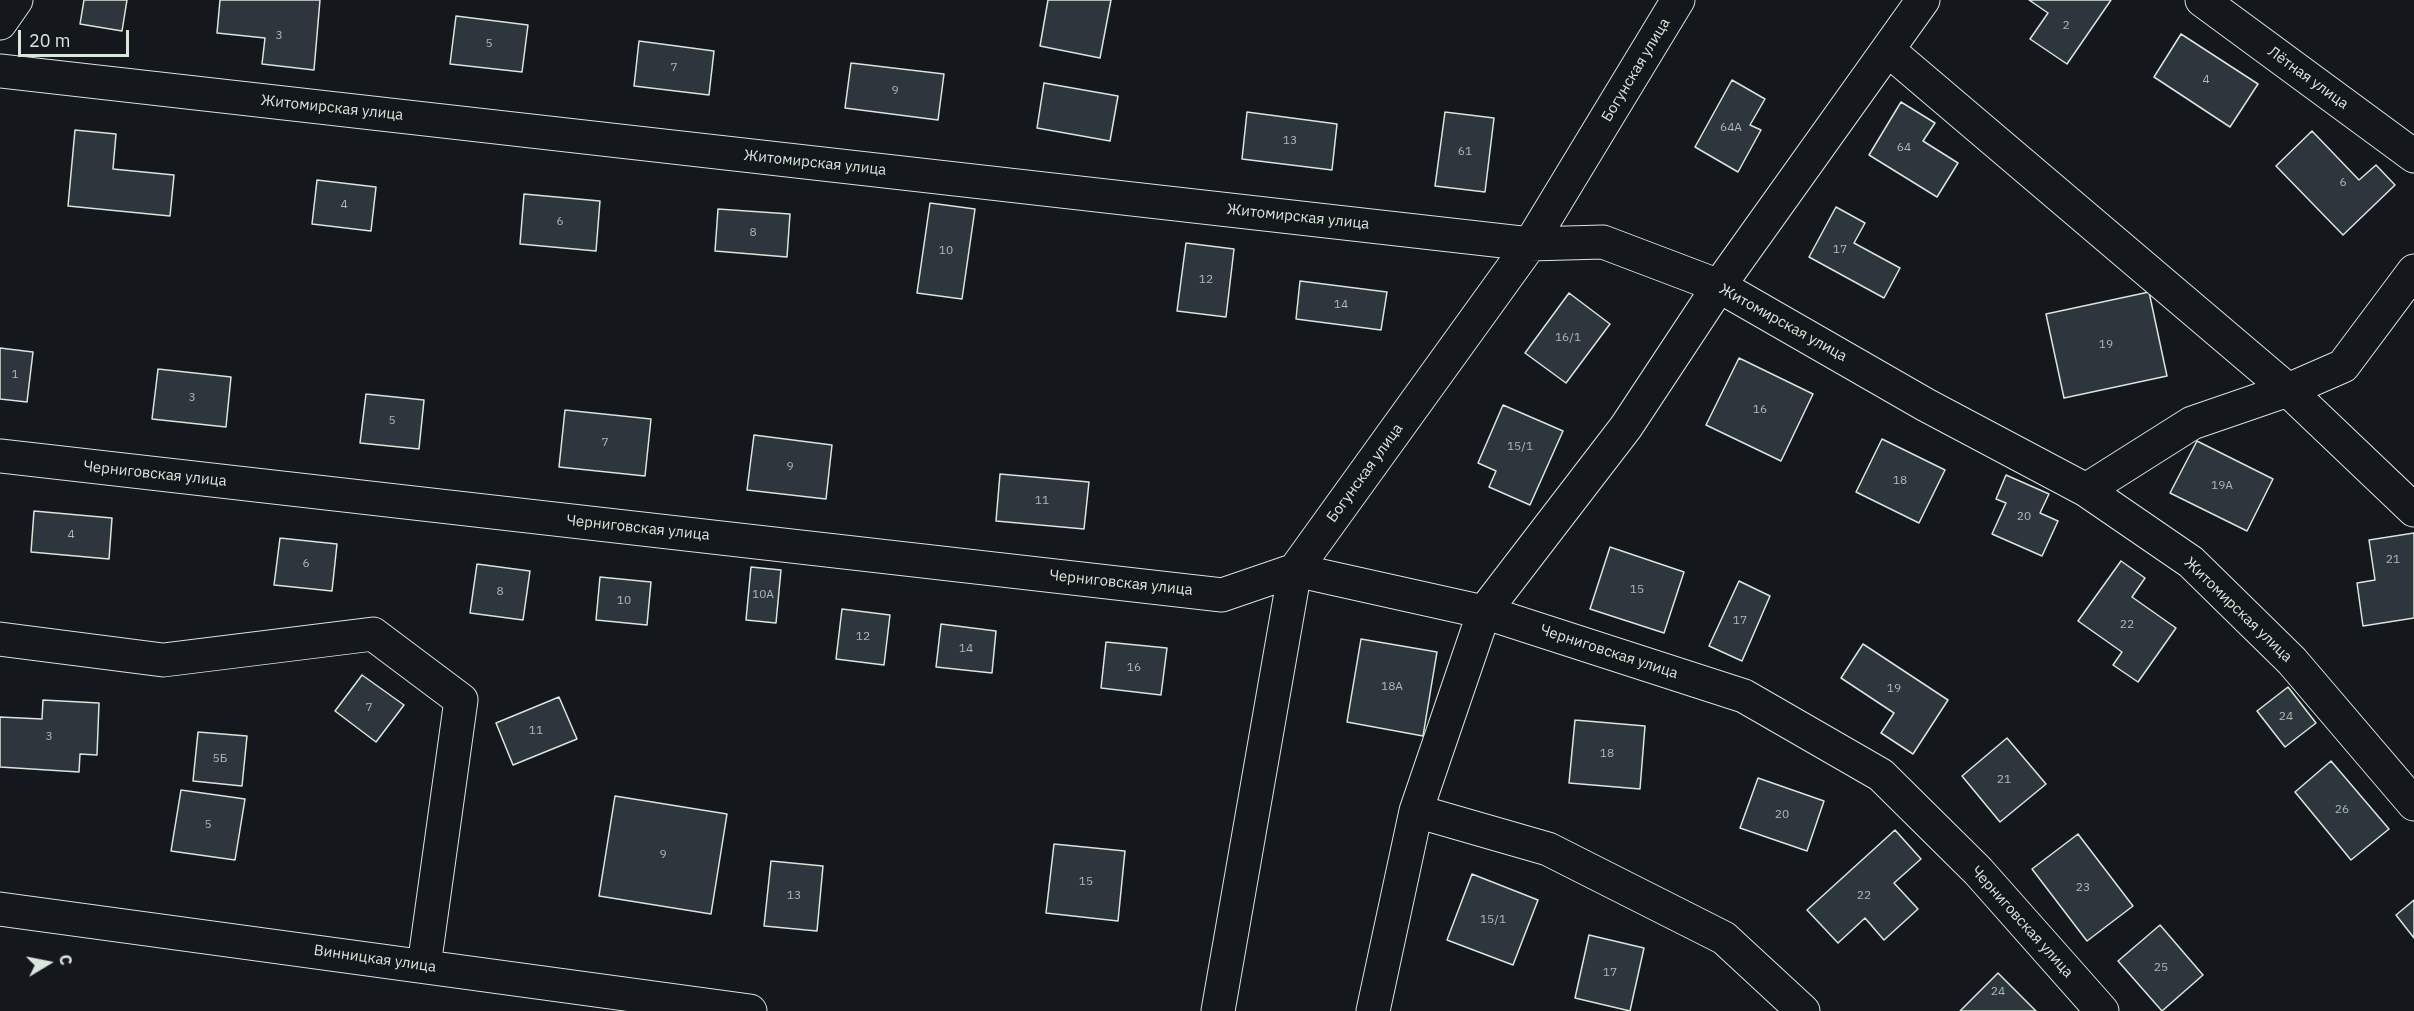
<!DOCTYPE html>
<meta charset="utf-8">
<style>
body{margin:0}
#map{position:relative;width:2414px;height:1011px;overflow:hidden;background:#14181c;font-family:"IBM Plex Sans",sans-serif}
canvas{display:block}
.north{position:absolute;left:18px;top:933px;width:60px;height:60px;-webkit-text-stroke:4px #14181c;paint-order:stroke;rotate:80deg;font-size:16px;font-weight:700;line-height:24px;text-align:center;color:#d8e6dc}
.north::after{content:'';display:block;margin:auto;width:21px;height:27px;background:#d8e6dc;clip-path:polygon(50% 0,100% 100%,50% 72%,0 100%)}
.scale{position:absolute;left:18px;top:30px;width:111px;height:27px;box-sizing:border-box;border:3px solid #d8e6dc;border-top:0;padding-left:8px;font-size:18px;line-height:21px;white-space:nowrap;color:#d8e6dc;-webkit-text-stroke:4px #14181c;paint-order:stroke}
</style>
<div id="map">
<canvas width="2414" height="1011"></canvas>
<div class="north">С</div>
<div class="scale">20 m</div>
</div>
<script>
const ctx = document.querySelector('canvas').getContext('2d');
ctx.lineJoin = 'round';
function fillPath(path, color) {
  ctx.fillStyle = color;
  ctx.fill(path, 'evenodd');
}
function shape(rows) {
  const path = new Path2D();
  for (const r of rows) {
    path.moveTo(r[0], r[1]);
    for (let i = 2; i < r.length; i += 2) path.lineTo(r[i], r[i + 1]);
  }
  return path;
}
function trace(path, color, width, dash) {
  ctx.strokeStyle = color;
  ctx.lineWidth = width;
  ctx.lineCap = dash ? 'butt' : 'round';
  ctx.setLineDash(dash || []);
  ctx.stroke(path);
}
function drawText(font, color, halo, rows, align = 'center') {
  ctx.font = font + ' "IBM Plex Sans",sans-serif';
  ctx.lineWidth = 4.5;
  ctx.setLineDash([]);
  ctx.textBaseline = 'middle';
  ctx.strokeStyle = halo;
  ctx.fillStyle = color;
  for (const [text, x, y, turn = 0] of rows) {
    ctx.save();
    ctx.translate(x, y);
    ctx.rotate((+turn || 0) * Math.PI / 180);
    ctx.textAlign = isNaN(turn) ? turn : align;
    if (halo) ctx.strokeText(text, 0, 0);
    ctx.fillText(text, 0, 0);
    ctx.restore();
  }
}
const building = shape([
 [84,0,127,0,122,31,80,24,84,0],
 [220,0,320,0,314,70,262,64,265,38,217,33,220,0],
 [1048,0,1111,0,1100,58,1040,46,1048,0],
 [2029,0,2111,0,2067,64,2030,39,2048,13,2029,0],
 [456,16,528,25,522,72,450,64,456,16],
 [2181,34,2258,84,2230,127,2154,77,2181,34],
 [639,41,714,51,709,95,634,86,639,41],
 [851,63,944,74,938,120,845,108,851,63],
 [1732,80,1765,99,1750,125,1761,130,1738,172,1695,147,1732,80],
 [1044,83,1118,96,1110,141,1037,128,1044,83],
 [1901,102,1935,123,1923,141,1958,163,1937,197,1869,155,1901,102],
 [1247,112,1337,124,1332,170,1242,159,1247,112],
 [1445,112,1494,118,1485,192,1435,186,1445,112],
 [75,130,116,134,113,169,174,175,170,216,68,206,75,130],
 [2312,131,2359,180,2376,165,2395,185,2343,235,2276,166,2312,131],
 [317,180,376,187,371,231,312,224,317,180],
 [524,194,600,201,596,251,520,244,524,194],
 [930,203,975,209,962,299,917,293,930,203],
 [1836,207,1865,223,1854,243,1900,268,1884,298,1809,257,1836,207],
 [718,209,790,214,787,257,715,251,718,209],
 [1186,243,1234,249,1226,317,1177,311,1186,243],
 [1300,281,1387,292,1381,330,1296,319,1300,281],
 [2149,292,2167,376,2064,398,2046,314,2149,292],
 [1569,293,1610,324,1566,383,1525,353,1569,293],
 [0,348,33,352,27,402,0,399,0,348],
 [1739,358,1813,394,1781,461,1706,425,1739,358],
 [158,369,231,377,226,427,152,419,158,369],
 [366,394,424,400,419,449,360,443,366,394],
 [1503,405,1563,431,1530,505,1489,487,1496,471,1478,463,1503,405],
 [565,410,651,419,645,476,559,467,565,410],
 [754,435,832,445,826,499,747,490,754,435],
 [1882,439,1945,470,1919,523,1856,492,1882,439],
 [2197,441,2273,479,2247,531,2170,493,2197,441],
 [1000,474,1089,482,1084,529,996,521,1000,474],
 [2006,475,2049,494,2040,513,2058,521,2042,556,1992,534,2006,503,1996,499,2006,475],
 [34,511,112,518,109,559,31,552,34,511],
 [2414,533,2414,618,2363,626,2357,583,2375,580,2369,540,2414,533],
 [280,538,337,544,332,591,274,585,280,538],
 [1610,547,1684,572,1664,633,1590,609,1610,547],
 [2121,561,2145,578,2132,597,2176,628,2138,682,2113,665,2122,652,2078,621,2121,561],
 [477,564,530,571,523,620,470,613,477,564],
 [751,567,781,570,776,623,746,620,751,567],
 [600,577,651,582,647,625,596,620,600,577],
 [1739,581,1770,596,1742,661,1709,646,1739,581],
 [842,609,890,615,884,665,836,659,842,609],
 [941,624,996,631,992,673,936,667,941,624],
 [1361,639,1437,652,1423,736,1347,722,1361,639],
 [1106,642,1167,648,1161,695,1101,688,1106,642],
 [1863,644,1948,700,1913,754,1881,733,1894,713,1841,678,1863,644],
 [362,675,404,705,376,742,335,711,362,675],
 [2288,687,2316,723,2285,747,2257,711,2288,687],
 [559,697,577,739,513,765,496,723,559,697],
 [43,700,99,703,97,755,80,754,79,772,0,767,0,717,42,719,43,700],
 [1575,720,1645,726,1640,789,1569,783,1575,720],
 [198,732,247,736,242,786,193,781,198,732],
 [2007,738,2046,784,2000,822,1962,776,2007,738],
 [2331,761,2389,829,2351,860,2295,792,2331,761],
 [1758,778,1824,801,1807,851,1740,828,1758,778],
 [181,790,245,799,235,860,171,851,181,790],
 [615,796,727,814,711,914,599,896,615,796],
 [1895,830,1921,859,1894,883,1918,909,1884,940,1865,918,1838,943,1807,910,1895,830],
 [2078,834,2133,906,2087,941,2032,869,2078,834],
 [1054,844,1125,851,1118,921,1046,913,1054,844],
 [771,861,823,866,817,931,764,926,771,861],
 [1472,874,1538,900,1513,965,1447,940,1472,874],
 [2414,900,2414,938,2396,915,2414,900],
 [2160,925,2203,975,2162,1011,2118,961,2160,925],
 [1589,935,1644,948,1630,1011,1575,998,1589,935],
 [1998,973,2036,1011,1960,1011,1998,973]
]);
fillPath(building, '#2c363c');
trace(building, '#d8e6dc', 1.5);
const minor = shape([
 [2202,0,2414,156],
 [0,23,16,0],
 [1888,50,2288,390,2414,510],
 [0,71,1530,244,1603,242,1719,286,1926,405,2086,490,2191,562,2292,661,2414,804],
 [0,456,1222,595,1295,570,1484,612,1744,696,1881,775,1978,871,2102,1011],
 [2086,490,2192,423,2288,390,2343,366,2414,271],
 [0,639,163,660,373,634,461,700,424,966],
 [1416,811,1548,849,1724,938,1803,1011],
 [0,909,750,1011],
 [1218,1011,1295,570,1530,244,1678,0],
 [1373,1011,1416,811,1484,612,1626,427,1719,286,1923,0]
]);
trace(minor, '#d8e6dc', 35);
trace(minor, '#14181c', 33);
drawText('12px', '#adbab4', null, [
 ["2",2066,26],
 ["3",279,36],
 ["5",489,44],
 ["7",674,68],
 ["4",2206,80],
 ["9",895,91],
 ["64А",1731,128],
 ["13",1290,141],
 ["64",1904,148],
 ["61",1465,152],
 ["6",2343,183],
 ["4",344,205],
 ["6",560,222],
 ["8",753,233],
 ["17",1840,250],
 ["10",946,251],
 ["12",1206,280],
 ["14",1341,305],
 ["16/1",1568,338],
 ["19",2106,345],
 ["1",15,375],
 ["3",192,398],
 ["16",1760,410],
 ["5",392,421],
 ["7",605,443],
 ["15/1",1520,447],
 ["9",790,467],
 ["18",1900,481],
 ["19А",2222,486],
 ["11",1042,501],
 ["20",2024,517],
 ["4",71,535],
 ["21",2393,560],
 ["6",306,564],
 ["15",1637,590],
 ["8",500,592],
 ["10А",763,595],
 ["10",624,601],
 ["17",1740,621],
 ["22",2127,625],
 ["12",863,637],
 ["14",966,649],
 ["16",1134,668],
 ["18А",1392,687],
 ["19",1894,689],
 ["7",369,708],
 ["24",2286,717],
 ["11",536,731],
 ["3",49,737],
 ["18",1607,754],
 ["5Б",220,759],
 ["21",2004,780],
 ["26",2342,810],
 ["20",1782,815],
 ["5",208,825],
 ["9",663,855],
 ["15",1086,882],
 ["23",2083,888],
 ["13",794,896],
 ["22",1864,896],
 ["15/1",1493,920],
 ["25",2161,968],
 ["17",1610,973],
 ["24",1998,992]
]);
drawText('15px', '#d8e6dc', '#14181c', [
 ["Богунская улица",1636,70,-59],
 ["Лётная улица",2308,78,36],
 ["Житомирская улица",332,108,6],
 ["Житомирская улица",815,163,6],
 ["Житомирская улица",1298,217,6],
 ["Житомирская улица",1783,323,29],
 ["Богунская улица",1365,473,-54],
 ["Черниговская улица",155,474,6],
 ["Черниговская улица",638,528,6],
 ["Черниговская улица",1121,583,6],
 ["Житомирская улица",2238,610,44],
 ["Черниговская улица",1609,652,18],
 ["Черниговская улица",2022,922,48],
 ["Винницкая улица",375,959,8]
]);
</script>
